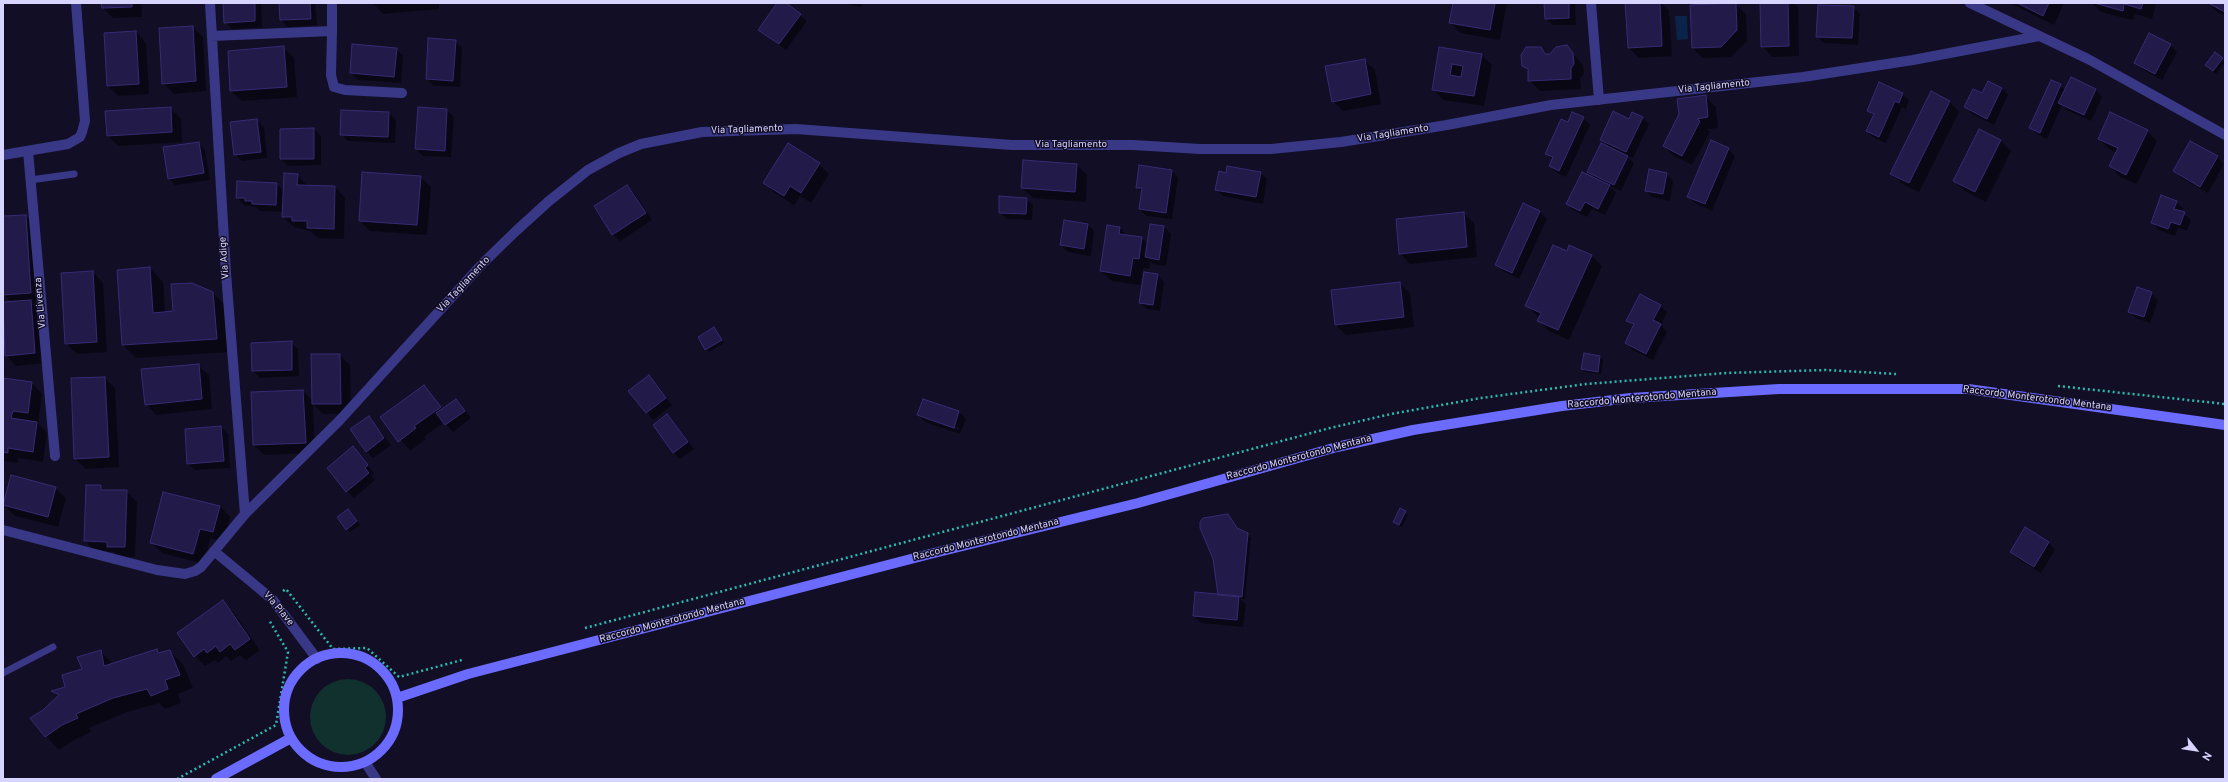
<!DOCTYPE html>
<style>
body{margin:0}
#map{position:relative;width:2228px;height:782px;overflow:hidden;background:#120e26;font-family:Overpass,sans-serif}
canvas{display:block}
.frame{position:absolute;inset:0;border:4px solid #d7d4ff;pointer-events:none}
.north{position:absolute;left:2176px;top:730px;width:40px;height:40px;-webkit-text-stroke:3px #120e26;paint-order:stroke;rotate:120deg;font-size:11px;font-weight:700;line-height:16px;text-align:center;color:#d7d4ff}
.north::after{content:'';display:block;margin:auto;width:14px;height:18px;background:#d7d4ff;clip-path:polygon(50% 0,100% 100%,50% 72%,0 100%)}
</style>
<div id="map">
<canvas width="2228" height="782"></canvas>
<div class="frame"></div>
<div class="north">N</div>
</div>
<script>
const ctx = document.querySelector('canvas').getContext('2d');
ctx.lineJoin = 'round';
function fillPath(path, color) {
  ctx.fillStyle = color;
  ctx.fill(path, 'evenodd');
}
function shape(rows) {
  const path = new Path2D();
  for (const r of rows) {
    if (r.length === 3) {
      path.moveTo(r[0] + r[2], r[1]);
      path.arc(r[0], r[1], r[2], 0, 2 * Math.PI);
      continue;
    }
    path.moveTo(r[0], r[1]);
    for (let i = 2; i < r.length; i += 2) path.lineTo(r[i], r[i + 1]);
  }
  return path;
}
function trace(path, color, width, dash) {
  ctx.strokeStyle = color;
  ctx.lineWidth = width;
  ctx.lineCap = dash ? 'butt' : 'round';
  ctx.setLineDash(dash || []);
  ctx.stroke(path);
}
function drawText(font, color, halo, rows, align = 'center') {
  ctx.font = font + ' Overpass,sans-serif';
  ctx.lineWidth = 3;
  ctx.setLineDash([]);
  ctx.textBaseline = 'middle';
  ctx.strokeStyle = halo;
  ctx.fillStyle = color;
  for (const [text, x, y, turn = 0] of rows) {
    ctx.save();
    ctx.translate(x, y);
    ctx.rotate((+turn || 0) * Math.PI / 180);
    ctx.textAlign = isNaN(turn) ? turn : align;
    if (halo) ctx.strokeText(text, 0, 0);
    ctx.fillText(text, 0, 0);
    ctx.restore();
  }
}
fillPath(shape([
 [348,717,38]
]), '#11312e');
fillPath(shape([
 [1675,16,1687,16,1688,39,1677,40]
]), '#0a2349');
fillPath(shape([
 [102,3,141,3,142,17,113,18,103,8],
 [224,3,261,3,262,27,232,29,225,22],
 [280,3,315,3,317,25,288,27,281,20],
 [373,3,439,3,439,9,383,14],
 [778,3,784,3,807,21,786,50,759,29],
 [843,3,862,3,861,7],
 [1454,3,1507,3,1500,40,1460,33,1450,22],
 [1545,3,1575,3,1576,25,1553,25,1546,19],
 [1626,3,1661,3,1669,11,1672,56,1639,58,1629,48],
 [1761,3,1794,3,1798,7,1799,56,1772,57,1762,46],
 [2010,3,2064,3,2054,25],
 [2092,3,2156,3,2152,19,2135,14,2133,20,2101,12],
 [2208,3,2225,3,2225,16,2217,12],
 [1735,4,1746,14,1747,41,1731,57,1703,58,1692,48],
 [1853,7,1860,14,1858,45,1824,43,1817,36],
 [193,27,203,37,206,91,174,94,163,83],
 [136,32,146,43,149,94,118,96,107,85],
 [455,41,462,48,460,87,434,86,427,79],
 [2170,45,2177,52,2162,80,2142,69,2135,63],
 [1566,46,1583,65,1584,74,1580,78,1581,89,1540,91,1529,80,1529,72,1523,65,1540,48,1546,55,1550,55],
 [284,48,294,58,297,97,242,101,231,91],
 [1440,48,1481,55,1492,65,1484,106,1443,100,1433,89],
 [396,49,403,56,401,83,358,80,351,73],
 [2222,59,2225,62,2216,74,2209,68],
 [1364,60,1375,70,1381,104,1343,111,1333,101],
 [2051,81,2066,90,2096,90,2102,97,2091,121,2066,110,2062,105,2047,139,2037,134,2030,128],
 [2002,88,2008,95,1994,125,1972,114,1965,107],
 [1902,94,1909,100,1906,109,1902,107,1886,143,1874,138,1867,131,1874,116,1868,111],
 [1705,96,1716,107,1718,128,1707,129,1710,132,1692,165,1674,156,1664,146,1680,114],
 [1949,101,1959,112,1919,192,1902,184,1891,173],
 [170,108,181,119,182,142,118,146,108,136],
 [419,108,447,110,454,117,451,157,423,156,416,149],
 [389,113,396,120,395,143,348,141,341,134],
 [1583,118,1590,125,1566,177,1557,173,1550,166,1553,160,1546,153,1568,123],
 [1642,118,1649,124,1633,158,1625,155,1634,163,1621,191,1608,185,1616,193,1605,215,1592,209,1587,217,1574,211,1567,204,1596,179,1588,171,1609,147,1601,139,1630,120],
 [257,120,264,127,267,158,242,161,235,154],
 [314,129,321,136,321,165,288,166,281,159],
 [1979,130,2001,141,2011,151,1986,202,1965,191,1954,181],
 [2147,131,2157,141,2137,184,2120,177,2110,166,2117,153,2109,149,2099,139],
 [198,143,205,150,210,180,175,185,169,178],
 [1728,149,1735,156,1712,211,1695,203,1688,197],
 [2217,157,2224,164,2208,193,2181,178,2174,171],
 [819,164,829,174,811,203,800,196,794,205,775,193,764,183],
 [1077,165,1087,175,1086,202,1033,198,1022,188],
 [1172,171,1178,178,1172,219,1146,216,1140,209,1142,192,1137,187],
 [1260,172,1267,179,1263,204,1223,196,1217,190,1226,174],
 [1666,174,1673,181,1670,201,1652,197,1646,190],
 [297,175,308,186,335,187,345,198,344,239,318,238,310,231,294,227,283,217,284,212,260,211,256,207,244,205,237,198,277,184,284,191],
 [420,177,431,187,427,235,370,231,360,221],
 [627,186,634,193,652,220,620,241,613,234,595,207],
 [1026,199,1033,205,1032,220,1006,219,1000,212],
 [2176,202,2183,208,2182,212,2191,220,2187,231,2178,228,2175,236,2159,230,2152,223],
 [1523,205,1540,212,1547,219,1519,279,1503,271,1496,264],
 [1463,213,1474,223,1477,257,1410,264,1400,253],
 [26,216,36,226,41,303,32,304,41,312,45,363,16,366,6,355,3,303,12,303,3,294,3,217],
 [1088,225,1094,231,1091,256,1068,252,1061,245],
 [1164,227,1171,234,1166,266,1153,264,1150,261,1149,269,1143,268,1140,285,1112,281,1101,271,1120,228,1127,236,1142,238,1148,245],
 [1570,246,1592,256,1602,266,1569,340,1549,331,1539,321,1540,318,1526,306],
 [150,268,163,282,165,313,174,312,213,293,227,307,230,352,136,358,123,345],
 [93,272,103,283,107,352,77,354,66,344],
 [1158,275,1164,282,1160,311,1147,309,1140,302],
 [1399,283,1410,293,1414,327,1346,335,1336,325],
 [2151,293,2158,300,2150,323,2136,318,2129,311],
 [1660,306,1667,312,1661,325,1667,332,1653,360,1633,350,1626,343,1634,327,1628,320],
 [714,328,724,343,709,352,706,349],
 [291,342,298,349,299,376,260,378,253,371,252,344],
 [340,355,350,365,351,414,323,414,313,404,315,453,264,455,254,445,252,393,303,391,313,401],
 [1600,357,1603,360,1601,374,1585,372,1582,368],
 [198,365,209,375,212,409,156,415,146,404],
 [648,376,672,405,653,420,630,391],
 [105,378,115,388,119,467,86,469,75,459],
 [3,379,32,383,42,394,38,423,47,433,43,462,18,458,18,463,3,461],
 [424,386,443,409,456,400,471,418,453,432,444,422,424,437,426,439,410,451,382,417],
 [923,400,959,412,966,419,960,434,925,422,918,415],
 [925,417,959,428,958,430,925,419],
 [667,416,694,449,680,459,673,452],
 [369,417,391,445,373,458,366,451],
 [221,427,228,434,230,468,195,470,188,464],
 [359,455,374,473,371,475,375,480,354,498,347,491],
 [87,486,100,486,105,491,126,491,137,502,135,557,118,557,114,552,95,551,85,541],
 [55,488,66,498,58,527,15,516,4,505],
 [220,506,230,517,224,542,210,538,204,564,162,553,151,543],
 [1405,512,1408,515,1402,527,1394,522],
 [351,513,360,525,350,532,347,529],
 [1228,515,1238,530,1251,537,1245,599,1240,599,1246,604,1243,627,1201,623,1194,616,1219,596],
 [2026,528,2049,543,2055,550,2041,573,2018,559,2011,552],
 [223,602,233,612,260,650,246,660,240,655,231,661,226,656,218,663,215,660,205,666,195,656],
 [156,650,160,653,169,651,183,664,193,688,178,694,181,703,165,709,159,703,127,712,89,728,91,732,76,739,59,750,46,736,43,711,58,697,53,692,66,687,100,651,113,664]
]), '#0007');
const building = shape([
 [101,3,132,3,132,7,102,8,101,3],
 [223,3,255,3,255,21,224,23,223,3],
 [279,3,310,3,311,19,280,20,279,3],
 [777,3,786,3,801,14,779,44,758,30,777,3],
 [1453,3,1495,3,1490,30,1449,23,1453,3],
 [1544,3,1569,3,1569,18,1545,19,1544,3],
 [1625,3,1660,3,1662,46,1628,48,1625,3],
 [1736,3,1737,30,1721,47,1692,48,1690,5,1736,3],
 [1760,3,1788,3,1789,46,1761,47,1760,3],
 [2017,3,2049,3,2043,16,2017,3],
 [2094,3,2143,3,2141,9,2124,4,2123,11,2094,3],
 [2208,3,2225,3,2225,12,2208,3],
 [1818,5,1854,6,1852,38,1816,37,1818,5],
 [193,26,196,81,162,84,159,28,193,26],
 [136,31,139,84,107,86,104,33,136,31],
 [2149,33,2171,44,2155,74,2134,63,2149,33],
 [428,38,456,40,453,81,426,79,428,38],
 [352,44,397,48,394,77,350,73,352,44],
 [1567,45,1573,53,1574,64,1571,68,1571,79,1528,81,1528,69,1522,66,1521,55,1526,47,1541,47,1545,54,1550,54,1556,47,1567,45],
 [284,46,287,87,230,91,228,51,284,46],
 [1439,47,1482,54,1474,96,1432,90,1439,47],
 [1452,64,1463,66,1461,77,1450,75,1452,64],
 [2215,52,2223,58,2213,71,2205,65,2215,52],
 [1365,59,1371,94,1332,102,1325,66,1365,59],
 [2071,77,2096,89,2084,115,2058,103,2071,77],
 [2051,80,2061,84,2040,133,2029,128,2051,80],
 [1988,81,2002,88,1987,119,1964,107,1973,89,1982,93,1988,81],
 [1879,82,1903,93,1899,103,1895,101,1879,137,1866,131,1874,114,1867,111,1879,82],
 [1931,91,1950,101,1909,183,1890,174,1931,91],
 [1706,95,1708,117,1697,119,1700,121,1682,156,1663,146,1679,114,1677,99,1706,95],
 [171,107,172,132,107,136,105,111,171,107],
 [418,107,447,109,445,151,415,149,418,107],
 [341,110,389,112,388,137,340,135,341,110],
 [1613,111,1629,119,1632,112,1643,117,1626,152,1600,140,1613,111],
 [1572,112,1584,117,1559,171,1549,166,1553,157,1545,154,1561,119,1568,122,1572,112],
 [2110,112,2148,130,2126,175,2109,166,2118,148,2098,139,2110,112],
 [257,119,261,152,234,155,230,122,257,119],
 [314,128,314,159,280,159,280,129,314,128],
 [1979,129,2001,140,1975,192,1953,181,1979,129],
 [1711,140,1729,148,1705,204,1687,197,1711,140],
 [2190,141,2218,156,2200,187,2173,171,2190,141],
 [199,142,204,173,168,179,163,147,199,142],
 [788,143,820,163,801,193,790,186,784,196,763,183,788,143],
 [1601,143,1628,156,1614,185,1587,172,1601,143],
 [1023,160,1077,164,1075,192,1021,188,1023,160],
 [1139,165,1172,170,1166,213,1139,209,1142,188,1136,188,1139,165],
 [1227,166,1261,172,1256,197,1215,190,1219,171,1226,173,1227,166],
 [1649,169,1667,173,1663,194,1645,191,1649,169],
 [362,172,421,176,417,225,359,221,362,172],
 [1582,172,1610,185,1598,209,1585,202,1580,211,1566,204,1582,172],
 [284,173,298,174,297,185,335,186,334,229,307,228,307,221,292,221,292,217,282,217,284,173],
 [237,181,277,183,276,205,252,204,252,201,245,201,245,198,236,198,237,181],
 [627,185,646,213,612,235,594,206,627,185],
 [2161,195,2177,201,2174,209,2185,212,2180,225,2171,222,2168,229,2151,223,2161,195],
 [999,196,1027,198,1026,214,999,213,999,196],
 [1523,203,1540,211,1512,273,1495,265,1523,203],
 [1464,212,1467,247,1399,254,1396,219,1464,212],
 [26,215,31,293,3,295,3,216,26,215],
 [1064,220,1088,224,1084,249,1060,245,1064,220],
 [1150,224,1164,226,1159,260,1145,257,1150,224],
 [1107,225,1120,227,1119,234,1142,237,1139,259,1133,258,1130,276,1100,271,1107,225],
 [1553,245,1567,251,1569,245,1592,255,1558,330,1537,321,1541,313,1525,306,1553,245],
 [150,267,153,313,173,311,171,284,192,283,213,292,217,339,122,345,117,270,150,267],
 [93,271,97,342,65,344,61,273,93,271],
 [1144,272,1158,274,1153,305,1139,303,1144,272],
 [1400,282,1404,317,1335,325,1331,290,1400,282],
 [2137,287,2152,292,2144,317,2128,312,2137,287],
 [1640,294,1661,305,1653,320,1661,324,1646,354,1625,343,1634,324,1626,321,1640,294],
 [31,300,35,353,5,356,3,302,31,300],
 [714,327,722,340,705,350,698,337,714,327],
 [292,341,292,370,252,371,251,343,292,341],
 [1584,353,1600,356,1598,372,1581,369,1584,353],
 [311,354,340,354,341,404,312,404,311,354],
 [199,364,202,399,145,405,141,369,199,364],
 [649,375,666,398,646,413,628,391,649,375],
 [105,377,109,457,74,459,71,378,105,377],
 [3,378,32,382,28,413,13,411,11,418,37,422,33,452,8,448,8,453,3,452,3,378],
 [424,385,441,407,414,426,416,428,398,442,380,417,424,385],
 [303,390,306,443,253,445,251,392,303,390],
 [456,399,465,411,445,425,436,413,456,399],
 [923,399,959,411,954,428,917,415,923,399],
 [667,414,688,442,673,453,653,425,667,414],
 [369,416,384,438,366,452,350,429,369,416],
 [221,426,224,461,187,464,185,429,221,426],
 [353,446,368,465,365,468,369,473,346,492,327,468,353,446],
 [11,475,56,487,48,517,3,505,11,475],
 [86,485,101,485,101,490,127,490,125,547,107,547,107,542,84,541,86,485],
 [163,492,220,506,213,532,200,529,193,554,150,543,163,492],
 [1400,508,1406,511,1399,525,1393,522,1400,508],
 [348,509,357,521,346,530,337,517,348,509],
 [1228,514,1237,528,1248,533,1242,597,1218,595,1213,559,1200,528,1200,522,1203,518,1228,514],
 [2025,527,2049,542,2034,567,2010,552,2025,527],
 [1195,592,1239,596,1237,620,1193,616,1195,592],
 [223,600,250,639,235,650,230,644,220,652,216,646,207,653,204,649,194,657,177,633,223,600],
 [157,649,158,653,170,650,180,675,165,680,168,689,151,696,147,689,113,698,76,714,78,718,62,725,45,737,30,718,43,710,59,695,51,691,65,687,62,675,82,669,77,657,101,650,104,666,157,649]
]);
fillPath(building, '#221a48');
trace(building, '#372b75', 1);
trace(shape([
 [2058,386,2225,404],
 [283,591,286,589,333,649,367,648,399,677,462,660],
 [585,628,1330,428,1391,414,1481,398,1586,384,1726,373,1826,370,1896,374],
 [177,779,276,725,288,652,269,620]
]), '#2bbbae', 2.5, [2, 3]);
trace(shape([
 [30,180,74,174],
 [3,673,53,647]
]), '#393887', 7);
trace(shape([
 [210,3,226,273,245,514],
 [1591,3,1599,100],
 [1970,3,2088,59,2225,135],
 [332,31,331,75,334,87,345,90,402,93],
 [212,36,332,31,332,3],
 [28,151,55,456],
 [3,155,68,144,80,137,82,132,85,121,76,3],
 [3,530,157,570,185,574,195,571,201,567,245,514,339,421,482,264,516,231,549,201,588,170,619,153,641,144,702,132,796,129,1012,145,1133,145,1200,149,1271,149,1341,142,1447,125,1551,105,1803,77,1913,60,2039,36],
 [214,551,273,600,317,659],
 [365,762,376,779]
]), '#393887', 10);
trace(shape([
 [341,710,57],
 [397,698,468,674,930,554,1138,503,1337,447,1413,430,1562,406,1631,398,1779,389,1968,389,2225,425],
 [216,779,291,738]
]), '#6b6bff', 10);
drawText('10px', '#d7d4ff', '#120e26', [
 ["Via Tagliamento",1714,87,-6],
 ["Via Tagliamento",747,130,-2],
 ["Via Tagliamento",1393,134,-9],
 ["Via Tagliamento",1071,145],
 ["Via Adige",225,258,-94],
 ["Via Tagliamento",464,285,-47],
 ["Via Livenza",41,303,-95],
 ["Raccordo Monterotondo Mentana",1642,399,-5],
 ["Raccordo Monterotondo Mentana",2037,399,7],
 ["Raccordo Monterotondo Mentana",1299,458,-15],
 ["Raccordo Monterotondo Mentana",986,540,-14],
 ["Via Piave",278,609,50],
 ["Raccordo Monterotondo Mentana",672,621,-15]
]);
</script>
